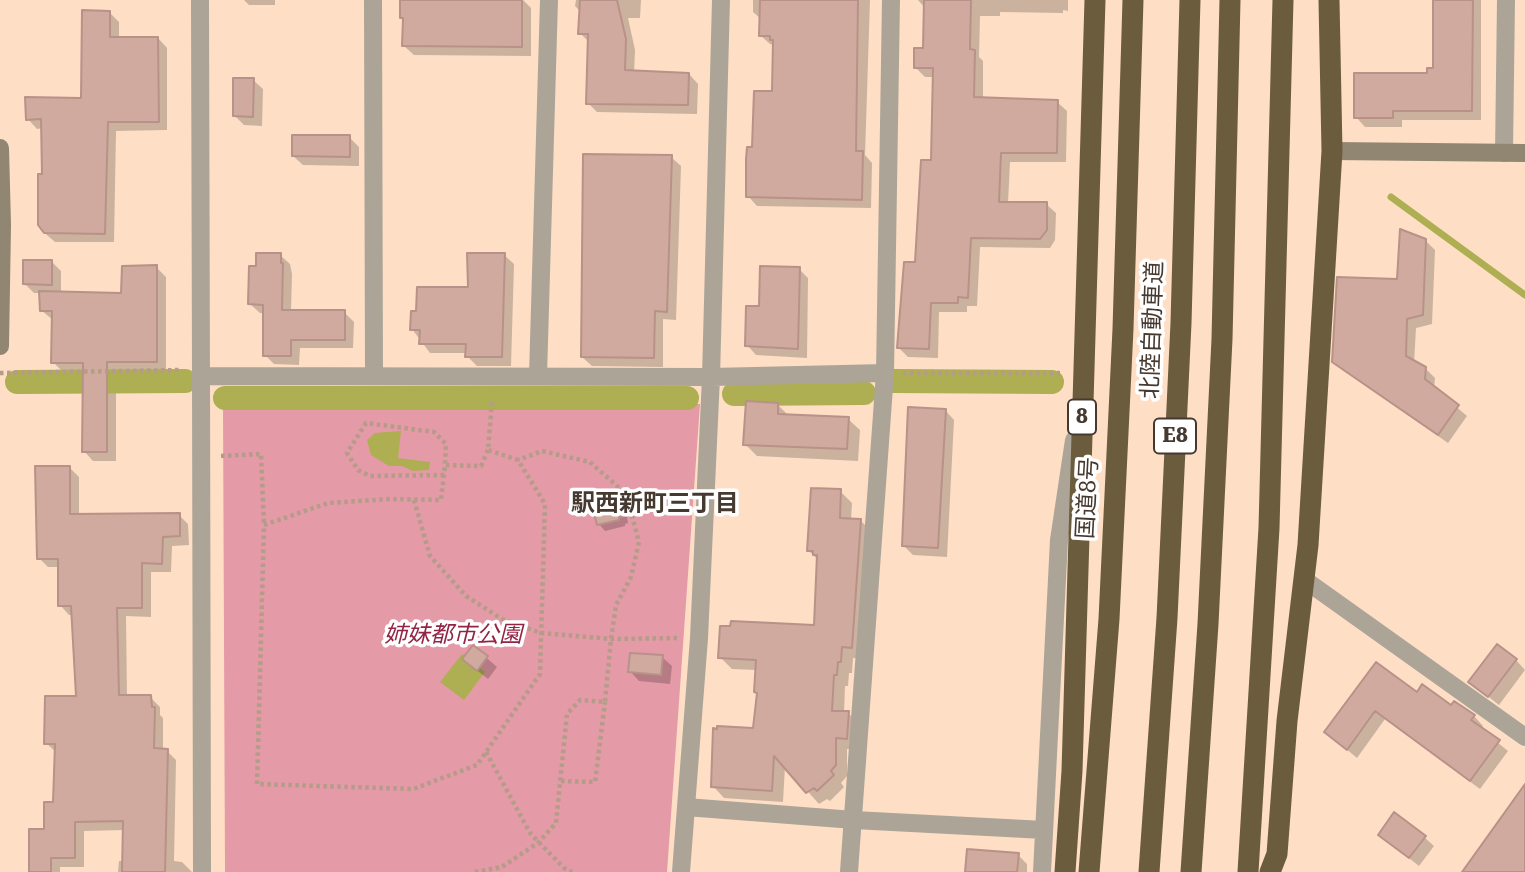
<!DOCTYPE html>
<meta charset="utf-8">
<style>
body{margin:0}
canvas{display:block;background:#fedec5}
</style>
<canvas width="1525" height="872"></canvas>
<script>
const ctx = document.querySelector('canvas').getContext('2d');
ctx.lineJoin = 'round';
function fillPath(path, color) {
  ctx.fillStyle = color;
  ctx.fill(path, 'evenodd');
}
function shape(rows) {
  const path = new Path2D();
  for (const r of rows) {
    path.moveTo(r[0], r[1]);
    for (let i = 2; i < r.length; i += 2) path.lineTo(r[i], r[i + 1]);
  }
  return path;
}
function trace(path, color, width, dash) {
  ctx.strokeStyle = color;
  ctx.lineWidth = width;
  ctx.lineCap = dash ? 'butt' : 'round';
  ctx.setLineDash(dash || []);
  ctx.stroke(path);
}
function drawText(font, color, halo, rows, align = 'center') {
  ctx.font = font + ' "Roboto Serif","Noto Sans JP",serif';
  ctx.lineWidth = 7;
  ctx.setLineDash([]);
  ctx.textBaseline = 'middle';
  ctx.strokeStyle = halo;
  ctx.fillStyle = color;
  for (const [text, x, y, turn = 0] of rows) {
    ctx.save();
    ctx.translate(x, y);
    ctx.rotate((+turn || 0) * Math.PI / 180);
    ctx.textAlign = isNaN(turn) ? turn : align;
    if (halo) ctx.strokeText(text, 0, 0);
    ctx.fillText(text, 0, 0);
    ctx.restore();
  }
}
fillPath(shape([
 [223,404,700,404,667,872,225,872]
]), '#e49aa7');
fillPath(shape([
 [401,431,398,458,430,462,429,470,413,471,402,466,389,466,371,455,367,440,375,433],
 [462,654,485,672,464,700,440,682]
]), '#adaf52');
fillPath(shape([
 [244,0,275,0,275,5,249,5],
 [403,0,523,0,531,8,531,56,414,55,404,46],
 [576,0,641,0,640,18,628,18,635,50,634,73,689,74,698,84,697,114,597,112,588,103,589,42,580,33,581,12,575,6],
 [753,0,870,0,865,155,872,163,871,208,757,206,748,196,754,148,773,93,775,45,770,44,760,35,761,19,753,12],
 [918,0,1068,0,1068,11,1063,10,1063,13,1000,12,1000,16,980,16,979,57,983,61,983,99,1057,102,1067,111,1066,162,1010,162,1008,203,1046,204,1056,213,1055,240,1050,248,980,247,977,306,967,306,967,312,939,312,938,358,908,357,899,348,917,264,933,162,935,77,925,77,916,68,924,50,925,8],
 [1435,0,1481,0,1481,120,1402,120,1402,127,1365,127,1356,117,1435,70],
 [110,13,119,22,119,39,158,38,167,48,167,130,116,131,114,242,55,242,40,229,43,128,37,129,28,119,83,99],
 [253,80,263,89,262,126,244,125,235,116],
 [349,137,359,147,359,166,303,165,293,156],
 [671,157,681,166,676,320,663,319,663,367,592,366,582,357],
 [1425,240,1435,250,1432,324,1416,328,1414,363,1425,368,1435,378,1434,388,1467,416,1448,443,1344,371,1334,361,1399,281],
 [280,255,290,264,292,274,291,312,344,312,354,322,353,348,300,348,299,365,274,364,265,355,265,313,260,313,250,304,258,267],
 [504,255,514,264,511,366,477,366,467,356,467,353,430,353,412,329,469,289],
 [52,262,61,271,61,293,123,294,156,267,166,277,166,371,116,371,116,461,93,461,84,451,85,372,62,371,53,362,53,320,41,310,41,293,34,293,25,284],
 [799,269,808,278,807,358,756,355,747,345,760,308],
 [777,404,789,416,848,419,860,430,858,461,757,456,745,444],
 [945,410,954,420,947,557,913,555,904,546],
 [69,467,79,477,79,516,179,515,188,524,189,545,172,546,171,572,151,572,151,617,126,616,127,697,150,697,160,707,160,715,163,718,163,750,167,751,176,760,174,861,182,862,192,872,118,872,119,861,124,861,125,830,84,831,84,867,60,867,60,872,31,872,55,804,57,753,46,743,77,697,73,615,69,615,60,605,59,567,48,567,39,558],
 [840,491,852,503,851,520,861,521,872,532,863,659,853,658,852,673,849,673,848,686,845,686,844,713,848,713,860,725,858,750,847,749,847,776,841,783,844,787,830,801,827,799,819,804,785,766,783,802,724,798,713,786,754,730,759,695,756,692,757,670,732,669,720,657,815,626,818,560,808,550],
 [618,492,624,499,628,523,625,524,625,526,605,531,599,524],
 [474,647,497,667,488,679,474,668],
 [662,657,672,666,670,684,639,681,630,671],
 [1516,660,1525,670,1499,705,1470,682],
 [1376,664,1417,695,1474,716,1483,726,1481,729,1508,751,1480,789,1385,719,1357,758,1326,732],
 [1380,835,1424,837,1434,846,1419,866],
 [1018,855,1027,864,1027,872,967,872]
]), '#0003');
trace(shape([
 [1391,197,1525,295]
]), '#adaf52', 7);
trace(shape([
 [892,381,1052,382],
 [17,382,185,381],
 [734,394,864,393],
 [225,398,687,398]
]), '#adaf52', 24);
const building = shape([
 [400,0,522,0,522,47,402,46,403,18,400,18,400,0],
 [580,0,617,0,626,39,625,70,689,73,688,105,586,104,588,34,578,34,580,0],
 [760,0,858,0,856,151,863,151,862,200,746,197,746,159,747,147,752,147,754,91,772,91,773,40,770,40,770,36,759,36,760,0],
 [924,0,971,0,970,49,975,50,974,97,1058,100,1057,153,1001,153,999,202,1047,202,1047,230,1040,239,971,238,968,298,958,297,958,303,931,303,929,349,897,348,904,262,915,262,921,160,931,160,933,68,914,68,914,48,923,48,924,0],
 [1433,0,1473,0,1472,111,1393,111,1393,118,1354,118,1354,73,1427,73,1427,68,1433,68,1433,0],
 [82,10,110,11,110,37,158,37,159,122,108,122,105,234,44,233,38,225,38,174,42,174,41,119,26,120,25,97,81,98,82,10],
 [233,78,254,78,253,117,233,116,233,78],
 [292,135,350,135,350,157,292,156,292,135],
 [583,154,672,155,667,312,655,311,654,358,581,357,583,154],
 [1400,229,1426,239,1423,315,1407,319,1406,356,1426,367,1425,379,1459,405,1438,435,1332,362,1337,277,1397,279,1400,229],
 [256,253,281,253,281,263,283,263,282,310,345,310,345,340,291,340,291,356,263,356,263,305,248,304,249,266,256,266,256,253],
 [467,253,505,253,502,357,465,357,466,344,419,344,420,330,410,330,411,311,416,311,417,287,468,287,467,253],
 [23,260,52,260,52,285,23,284,23,260],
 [157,265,157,362,107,362,107,452,82,452,83,363,51,363,52,311,40,311,39,291,121,293,122,266,157,265],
 [760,266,800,267,798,349,745,346,746,306,759,306,760,266],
 [746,401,778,403,778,414,849,417,847,449,743,445,746,401],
 [908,407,946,409,938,548,902,546,908,407],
 [35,466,70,466,70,514,180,513,180,536,163,537,162,564,142,563,142,608,117,608,119,695,151,695,152,707,155,707,154,748,168,749,165,872,122,872,123,821,75,822,75,858,51,858,51,872,29,872,29,829,44,829,44,802,53,802,55,744,44,744,45,696,76,696,71,606,58,606,58,559,37,559,35,466],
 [811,488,841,489,840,518,861,519,852,648,842,647,841,662,838,662,837,675,834,675,832,711,849,711,847,739,836,738,836,765,831,771,834,775,817,791,814,788,806,793,774,756,772,791,711,787,713,728,717,729,717,726,753,728,757,693,754,692,756,660,718,658,720,626,730,626,731,621,814,625,817,555,813,555,813,551,807,551,811,488],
 [618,490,622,517,619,517,619,520,597,525,590,497,618,490],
 [1497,644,1517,659,1488,697,1468,682,1497,644],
 [473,645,488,656,477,671,462,659,473,645],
 [630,653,663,655,661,675,628,672,630,653],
 [1376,662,1417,692,1422,684,1451,705,1454,701,1475,715,1471,720,1500,740,1470,781,1375,711,1347,750,1324,732,1376,662],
 [1525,784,1525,872,1462,872,1525,784],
 [1394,812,1426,836,1409,858,1378,835,1394,812],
 [967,849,1019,853,1017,872,965,872,967,849]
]);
fillPath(building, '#d0a99f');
trace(building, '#b89188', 2);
trace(shape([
 [0,373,181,370],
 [903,373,1060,373],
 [488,450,481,466,445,465,441,500,390,499,328,503,264,525,257,784,413,789,477,765,540,674,545,504,518,460,488,450,492,402],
 [221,456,261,454,264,525],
 [444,475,370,476,358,470,347,453,366,423,434,432,446,444,445,465],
 [414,500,430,556,466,596,502,619,541,633,611,639,680,638],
 [486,752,530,833,564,868,572,872],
 [561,781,595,782,605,702],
 [475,872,502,867,539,842,556,823,567,714,580,700,605,702,611,639,616,605,631,577,639,542,626,494,590,462,542,451,518,460]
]), '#b49c89', 4.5, [3.5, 3.5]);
trace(shape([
 [200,0,201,376,711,377,885,373],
 [373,0,374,375],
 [1504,153,1506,0],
 [201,376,202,872],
 [538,376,549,0],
 [1305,580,1525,737],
 [686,807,854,820,1044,830],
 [681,872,699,638,711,377,721,0],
 [849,872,885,373,891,0],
 [1042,872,1059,540,1074,440]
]), '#aca597', 18);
trace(shape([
 [0,148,2,225,0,346],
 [1332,151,1525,153]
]), '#908671', 18);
trace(shape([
 [1065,872,1072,771,1095,0],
 [1089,872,1109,619,1123,329,1133,0],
 [1149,872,1167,618,1181,323,1190,0],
 [1191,872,1208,624,1222,339,1230,0],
 [1248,872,1269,528,1283,0],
 [1270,872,1277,854,1287,721,1308,545,1332,151,1329,0]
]), '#6b5c3e', 21);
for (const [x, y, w] of [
 [1082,417,28],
 [1175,436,42]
]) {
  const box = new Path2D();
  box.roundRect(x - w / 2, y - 17.5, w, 35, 5);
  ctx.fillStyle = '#fff';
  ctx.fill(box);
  trace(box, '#463930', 2);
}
drawText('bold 21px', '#463930', null, [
 ["8",1082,417],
 ["E8",1175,436]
]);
drawText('23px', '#463930', '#fff', [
 ["北陸自動車道",1153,330,-88],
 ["国道8号",1088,498,-87]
]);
drawText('italic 23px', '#922445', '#fff', [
 ["姉妹都市公園",453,635]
]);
drawText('bold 24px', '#463930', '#fff', [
 ["駅西新町三丁目",655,504]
]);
</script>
